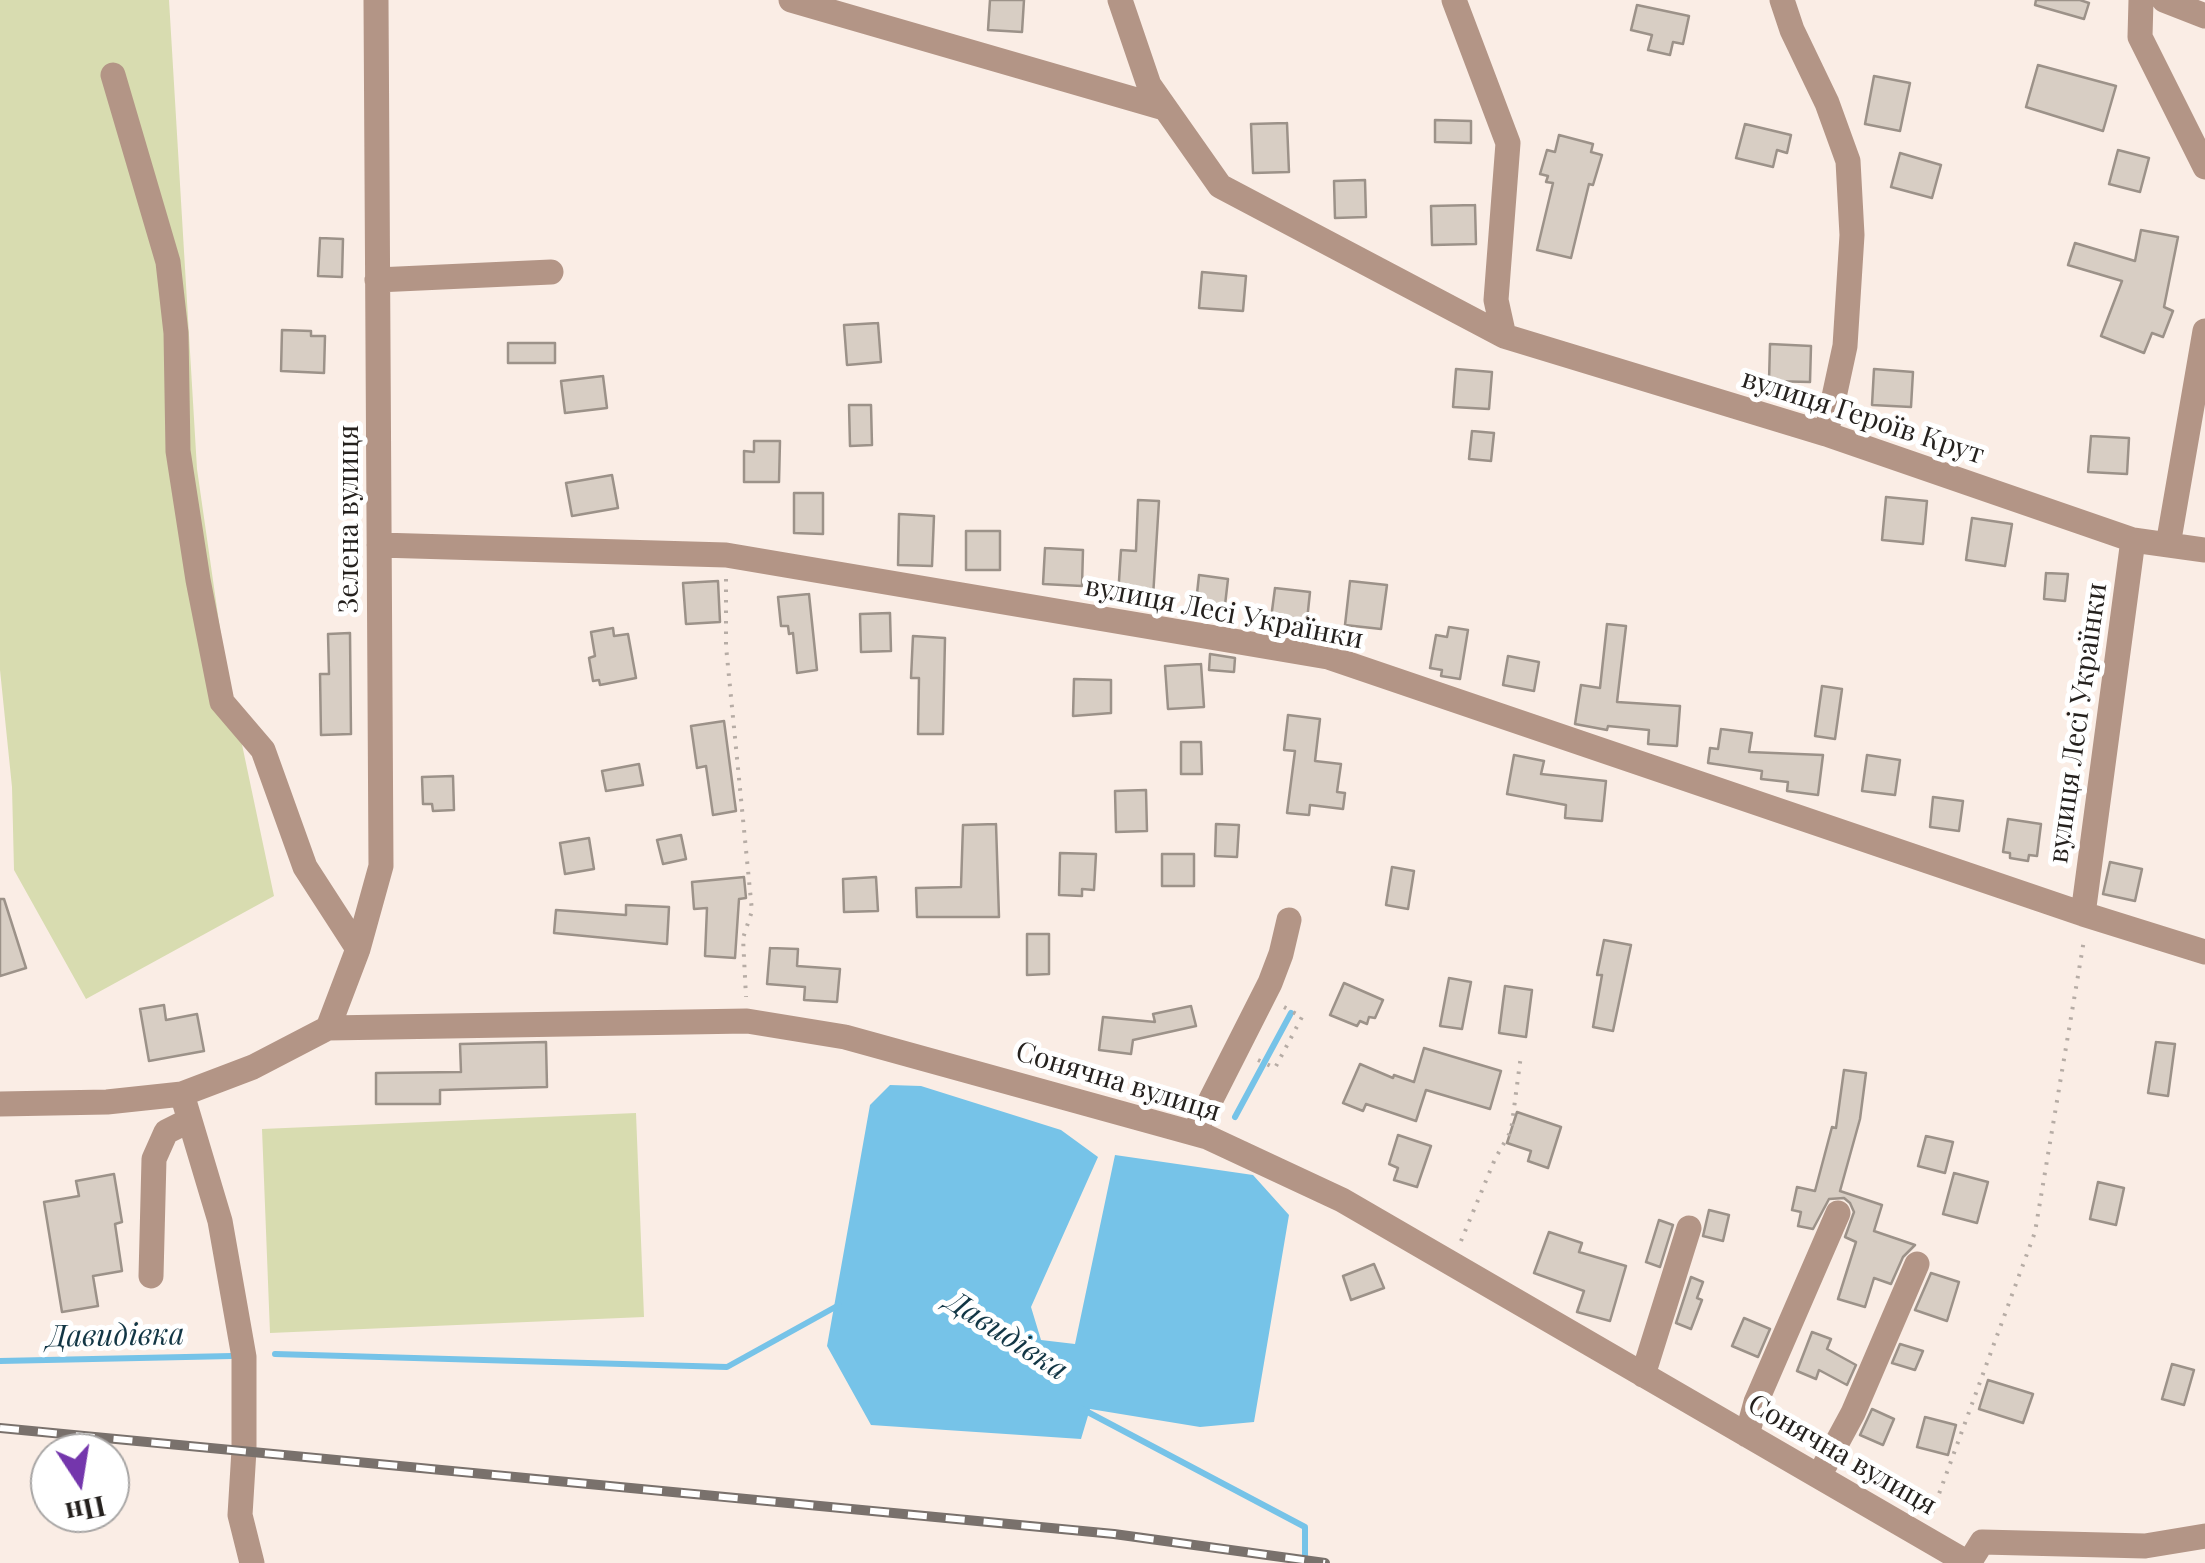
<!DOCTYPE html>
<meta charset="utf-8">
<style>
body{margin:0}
#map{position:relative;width:2205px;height:1563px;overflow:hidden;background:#faede5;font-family:"Playfair Display",serif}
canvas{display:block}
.north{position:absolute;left:30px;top:1433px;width:100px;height:100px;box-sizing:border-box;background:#fff;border:2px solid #a8a6a5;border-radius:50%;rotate:168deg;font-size:28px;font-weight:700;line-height:40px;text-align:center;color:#25211e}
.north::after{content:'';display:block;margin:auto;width:35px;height:45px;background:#7436ac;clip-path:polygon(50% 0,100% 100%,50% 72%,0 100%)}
</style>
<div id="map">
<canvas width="2205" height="1563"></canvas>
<div class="north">Пн</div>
</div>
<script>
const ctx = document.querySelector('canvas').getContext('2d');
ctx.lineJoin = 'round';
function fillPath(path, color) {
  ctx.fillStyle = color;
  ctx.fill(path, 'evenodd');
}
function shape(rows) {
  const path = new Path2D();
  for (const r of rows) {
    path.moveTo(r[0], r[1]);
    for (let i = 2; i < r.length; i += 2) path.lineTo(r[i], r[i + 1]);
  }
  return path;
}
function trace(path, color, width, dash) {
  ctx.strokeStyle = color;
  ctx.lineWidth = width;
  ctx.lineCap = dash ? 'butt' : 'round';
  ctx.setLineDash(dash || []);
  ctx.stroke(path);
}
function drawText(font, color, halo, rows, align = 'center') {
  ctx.font = font + ' "Playfair Display",serif';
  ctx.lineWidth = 10;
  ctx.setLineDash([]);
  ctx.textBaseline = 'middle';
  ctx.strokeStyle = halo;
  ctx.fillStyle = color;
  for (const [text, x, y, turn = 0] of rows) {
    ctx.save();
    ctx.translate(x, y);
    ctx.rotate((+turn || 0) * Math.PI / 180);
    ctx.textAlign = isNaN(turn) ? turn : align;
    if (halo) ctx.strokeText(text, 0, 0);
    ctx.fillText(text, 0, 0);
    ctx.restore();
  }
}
fillPath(shape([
 [0,0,169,0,197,469,225,664,274,896,86,999,14,870,12,787,0,670],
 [636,1113,644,1317,270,1333,262,1129]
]), '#d8dcb0');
fillPath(shape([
 [890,1085,921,1086,1061,1130,1098,1157,1031,1307,1041,1340,1075,1344,1115,1155,1253,1175,1289,1215,1254,1422,1200,1427,1090,1409,1081,1439,871,1425,827,1346,870,1105]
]), '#76c3e8');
trace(shape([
 [1235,1117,1291,1013],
 [275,1354,727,1367,839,1305],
 [0,1361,232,1356],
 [1082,1409,1305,1527,1305,1563]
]), '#76c3e8', 6);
const building = shape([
 [990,0,1024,0,1022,32,988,30,990,0],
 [2036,0,2080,0,2089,3,2084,19,2035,5,2036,0],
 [1637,5,1689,16,1683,44,1673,42,1670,55,1648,50,1652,35,1631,30,1637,5],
 [2038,65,2116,86,2103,131,2026,107,2038,65],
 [1874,76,1910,83,1900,131,1865,124,1874,76],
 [1435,120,1471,121,1471,143,1435,142,1435,120],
 [1287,123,1289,172,1253,173,1251,124,1287,123],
 [1745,124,1791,135,1787,153,1777,150,1773,167,1736,158,1745,124],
 [1559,135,1593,144,1591,152,1602,155,1593,185,1589,184,1571,258,1537,250,1553,183,1546,182,1548,176,1540,174,1547,150,1555,152,1559,135],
 [2118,150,2149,158,2140,192,2109,184,2118,150],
 [1900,153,1941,165,1932,198,1891,187,1900,153],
 [1365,180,1366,217,1335,218,1334,181,1365,180],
 [1475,205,1476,244,1432,245,1431,206,1475,205],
 [2141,230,2178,237,2164,307,2173,311,2163,337,2152,333,2144,353,2101,336,2122,281,2068,265,2075,243,2135,261,2141,230],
 [320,238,343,239,342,277,318,276,320,238],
 [1202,272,1246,276,1243,311,1199,308,1202,272],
 [878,323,881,362,847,365,844,325,878,323],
 [282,330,311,331,311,336,325,336,324,373,281,371,282,330],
 [508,343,555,343,555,363,508,363,508,343],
 [1770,344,1811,346,1810,382,1769,381,1770,344],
 [1456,369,1492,372,1489,409,1453,407,1456,369],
 [1874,369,1913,372,1911,407,1872,405,1874,369],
 [603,376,607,408,565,413,561,381,603,376],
 [849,405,871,405,872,445,850,446,849,405],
 [1472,431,1494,433,1491,461,1469,459,1472,431],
 [2091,436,2129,438,2127,474,2088,472,2091,436],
 [754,441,780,441,779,482,744,482,744,451,754,452,754,441],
 [612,475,618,508,572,516,566,483,612,475],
 [794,493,823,493,823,534,794,533,794,493],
 [1886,497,1927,501,1923,544,1882,540,1886,497],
 [1138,500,1159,501,1153,597,1118,596,1121,550,1136,551,1138,500],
 [899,514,934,516,932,566,898,565,899,514],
 [1972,518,2012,524,2005,566,1966,560,1972,518],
 [966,531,1000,531,1000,570,966,570,966,531],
 [1045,548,1083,550,1082,586,1043,584,1045,548],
 [2046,573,2068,574,2065,601,2044,599,2046,573],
 [1199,575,1228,579,1224,614,1202,612,1203,604,1196,603,1199,575],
 [718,581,720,622,686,624,683,583,718,581],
 [1350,581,1387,585,1381,629,1345,625,1350,581],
 [1275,588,1310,592,1306,630,1270,626,1275,588],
 [809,594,817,670,797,673,793,633,789,634,788,626,781,626,778,597,809,594],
 [890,613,891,651,861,652,860,614,890,613],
 [1607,624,1626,626,1617,702,1680,706,1677,746,1648,744,1649,730,1608,726,1607,730,1575,724,1581,685,1600,688,1607,624],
 [1449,627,1468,630,1460,679,1441,676,1442,670,1430,668,1436,635,1447,637,1449,627],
 [613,628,614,636,628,634,636,678,600,685,599,680,593,681,589,658,595,656,591,632,613,628],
 [350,633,351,734,321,735,320,674,329,674,328,634,350,633],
 [913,636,945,638,943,734,918,734,919,678,911,678,913,636],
 [1210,654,1235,658,1234,672,1209,670,1210,654],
 [1508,656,1539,662,1534,691,1503,685,1508,656],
 [1201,664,1204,707,1168,709,1165,666,1201,664],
 [1074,679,1111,680,1111,713,1073,716,1074,679],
 [1822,686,1842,689,1835,739,1815,736,1822,686],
 [1288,715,1320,719,1315,761,1341,764,1337,792,1345,793,1343,809,1310,805,1309,815,1287,813,1295,751,1284,750,1288,715],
 [724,721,736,811,713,815,706,766,697,768,691,726,724,721],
 [1721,729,1752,733,1749,752,1823,755,1818,795,1787,791,1788,782,1761,779,1762,771,1708,763,1710,748,1718,749,1721,729],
 [1181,742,1201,742,1202,774,1181,774,1181,742],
 [1514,755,1544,761,1541,774,1606,781,1602,821,1565,818,1566,805,1507,794,1514,755],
 [1867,755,1900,760,1895,795,1862,791,1867,755],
 [639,764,643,785,606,791,602,771,639,764],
 [453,776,454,810,433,811,432,804,423,804,422,777,453,776],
 [1146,790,1147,831,1116,832,1115,791,1146,790],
 [1933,797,1963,801,1959,831,1930,827,1933,797],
 [2008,819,2041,824,2037,856,2029,855,2028,861,2010,858,2010,853,2003,852,2008,819],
 [996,824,999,917,917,917,916,888,961,887,963,825,996,824],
 [1216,824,1239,825,1237,857,1215,856,1216,824],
 [681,835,686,859,663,864,657,840,681,835],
 [589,838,594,869,565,874,560,843,589,838],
 [1060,853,1096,854,1094,890,1082,889,1082,896,1059,895,1060,853],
 [1162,854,1194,854,1194,886,1162,886,1162,854],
 [2110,862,2142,869,2135,901,2103,894,2110,862],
 [1392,867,1414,871,1408,909,1386,905,1392,867],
 [744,877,746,898,739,899,735,958,705,956,707,908,694,909,692,882,744,877],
 [876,877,878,911,844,912,843,879,876,877],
 [0,899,4,899,26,968,0,976,0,899],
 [626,905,669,907,667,944,554,933,556,910,626,915,626,905],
 [1027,934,1049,934,1049,974,1027,975,1027,934],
 [1604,940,1631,945,1613,1031,1593,1027,1602,975,1597,975,1604,940],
 [770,948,798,949,797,966,840,969,837,1002,804,1000,805,987,767,984,770,948],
 [1449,978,1471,982,1462,1029,1440,1026,1449,978],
 [1344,983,1383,1000,1375,1018,1369,1017,1367,1024,1360,1021,1357,1026,1330,1015,1344,983],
 [1505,986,1532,990,1526,1037,1499,1033,1505,986],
 [164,1005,166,1020,197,1014,204,1051,149,1061,140,1009,164,1005],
 [1191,1006,1196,1026,1133,1040,1131,1054,1099,1050,1103,1017,1155,1022,1153,1014,1191,1006],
 [546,1042,547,1087,440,1090,440,1104,376,1104,376,1073,461,1072,460,1044,546,1042],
 [2156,1042,2175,1044,2168,1096,2148,1093,2156,1042],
 [1424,1048,1501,1071,1490,1109,1426,1090,1416,1121,1366,1104,1363,1111,1343,1103,1360,1064,1393,1078,1394,1075,1414,1082,1424,1048],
 [1844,1070,1866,1073,1860,1119,1840,1191,1882,1205,1874,1231,1915,1245,1903,1257,1891,1284,1874,1278,1865,1307,1838,1299,1856,1242,1845,1237,1854,1212,1850,1203,1844,1198,1829,1199,1813,1229,1798,1226,1801,1212,1792,1210,1797,1187,1815,1191,1832,1127,1836,1128,1844,1070],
 [1517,1112,1561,1127,1548,1168,1528,1161,1531,1151,1507,1143,1517,1112],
 [1398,1135,1431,1146,1417,1187,1394,1180,1398,1168,1389,1164,1398,1135],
 [1926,1136,1953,1142,1945,1173,1918,1166,1926,1136],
 [1954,1173,1988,1182,1977,1223,1943,1214,1954,1173],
 [114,1174,122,1222,115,1224,122,1271,93,1276,98,1306,62,1312,44,1202,79,1196,76,1181,114,1174],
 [2098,1182,2124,1188,2116,1225,2090,1219,2098,1182],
 [1709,1210,1729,1215,1723,1241,1703,1236,1709,1210],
 [1659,1220,1673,1225,1660,1267,1646,1262,1659,1220],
 [1549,1232,1582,1243,1579,1252,1626,1266,1610,1321,1577,1312,1584,1291,1534,1273,1549,1232],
 [1374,1264,1384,1288,1351,1300,1343,1276,1374,1264],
 [1931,1273,1959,1282,1947,1321,1915,1310,1931,1273],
 [1691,1277,1703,1282,1697,1298,1702,1300,1691,1329,1676,1323,1691,1277],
 [1744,1318,1770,1329,1758,1357,1732,1346,1744,1318],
 [1812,1332,1831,1339,1827,1349,1856,1365,1847,1385,1819,1370,1816,1379,1797,1371,1812,1332],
 [1900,1344,1923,1351,1915,1370,1892,1363,1900,1344],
 [2172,1364,2194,1370,2184,1405,2162,1399,2172,1364],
 [1988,1380,2033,1394,2023,1423,1979,1409,1988,1380],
 [1872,1409,1894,1419,1883,1445,1860,1435,1872,1409],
 [1925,1417,1956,1425,1948,1455,1917,1447,1925,1417]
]);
fillPath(building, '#d8cec4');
trace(building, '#9c9289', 2.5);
trace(shape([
 [726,579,726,646,752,911,743,938,746,997],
 [1258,1060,1275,1068,1302,1017,1282,1006],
 [1461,1241,1495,1159,1511,1131,1521,1055],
 [1932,1513,2035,1232,2084,940]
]), '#b6aca5', 4, [2.5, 8]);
trace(shape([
 [791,0,1164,108],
 [1120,0,1149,85,1220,186,1504,336],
 [1454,0,1508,143,1496,300,1504,336,1826,434,2133,540,2205,550],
 [1782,0,1792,30,1827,103,1848,161,1852,235,1845,346,1826,434],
 [2141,0,2140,37,2205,167],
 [2164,0,2205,16],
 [113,75,168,262,176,333,178,451,198,580,222,702,263,750,305,867,358,949],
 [377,280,551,272],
 [379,545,726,555,1328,657,2083,914,2205,952],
 [2168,545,2205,331],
 [2083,914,2133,540],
 [328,1028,358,949,381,866,376,0],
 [182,1094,220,1221,244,1357,244,1450,240,1515,252,1563],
 [0,1104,107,1102,182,1094,253,1067,328,1028,747,1021,845,1037,1207,1137,1342,1200,1968,1563],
 [1194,1133,1270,983,1281,954,1289,920],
 [151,1276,154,1159,166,1132,188,1121],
 [1643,1375,1689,1228],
 [1747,1435,1756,1402,1838,1213],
 [1819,1476,1853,1413,1917,1264],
 [1969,1563,1982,1542,2145,1546,2205,1536]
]), '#b39586', 25);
const rail = shape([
 [0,1428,1114,1534,1325,1563]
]);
trace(rail, '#79716c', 10);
trace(rail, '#fff', 6, [19]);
drawText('28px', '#25211e', '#fff', [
 ["вулиця Героїв Крут",1863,417,18],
 ["Зелена вулиця",349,519,-90],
 ["вулиця Лесі Українки",1224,613,11],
 ["вулиця Лесі Українки",2078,723,-82],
 ["Сонячна вулиця",1118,1082,17],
 ["Сонячна вулиця",1842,1455,30]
]);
drawText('italic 30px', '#123645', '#fff', [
 ["Давидівка",116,1336,-1],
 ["Давидівка",1007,1336,33]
]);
</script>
